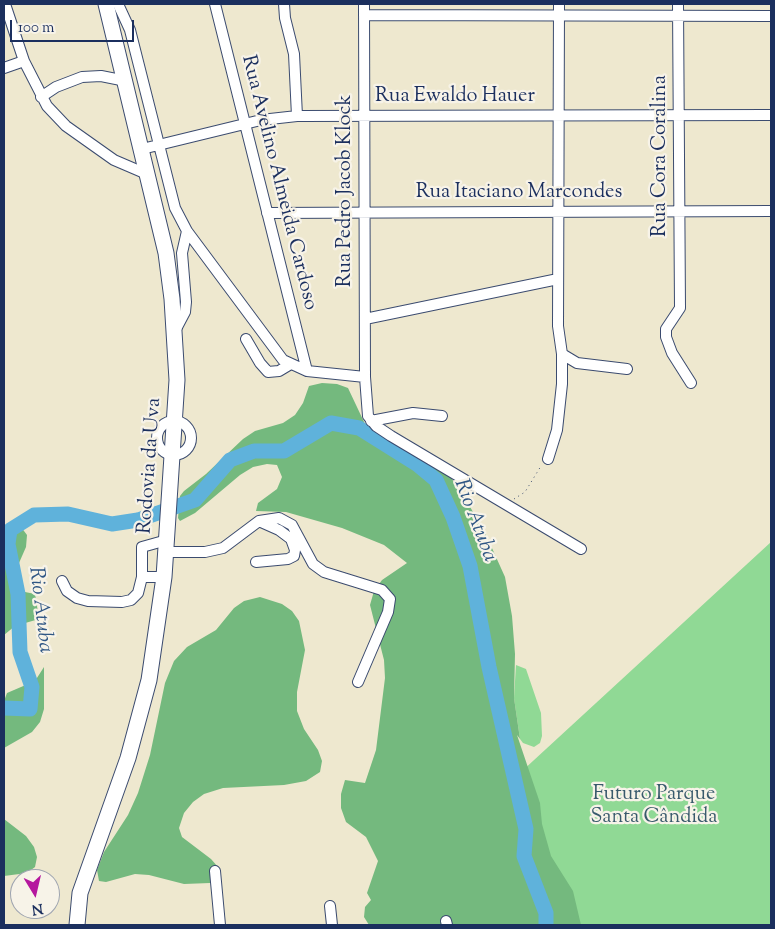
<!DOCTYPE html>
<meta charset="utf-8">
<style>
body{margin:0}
#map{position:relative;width:775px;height:929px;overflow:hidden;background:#eee8cf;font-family:"Sorts Mill Goudy",serif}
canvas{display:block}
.frame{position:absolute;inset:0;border:5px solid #1b2f5e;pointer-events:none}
.north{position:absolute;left:10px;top:869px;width:50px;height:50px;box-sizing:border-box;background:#f7f3e8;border:1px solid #9fa5b1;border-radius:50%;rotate:171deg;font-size:14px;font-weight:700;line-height:20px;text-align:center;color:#1b2f5e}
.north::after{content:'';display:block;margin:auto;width:18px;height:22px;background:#b5179e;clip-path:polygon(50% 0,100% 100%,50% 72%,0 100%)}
.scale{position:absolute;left:10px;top:20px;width:124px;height:22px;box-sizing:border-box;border:2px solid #1b2f5e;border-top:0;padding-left:6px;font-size:15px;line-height:18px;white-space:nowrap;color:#1b2f5e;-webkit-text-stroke:4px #f7f3e8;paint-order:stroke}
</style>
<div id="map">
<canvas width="775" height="929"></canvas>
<div class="frame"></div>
<div class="north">N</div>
<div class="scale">100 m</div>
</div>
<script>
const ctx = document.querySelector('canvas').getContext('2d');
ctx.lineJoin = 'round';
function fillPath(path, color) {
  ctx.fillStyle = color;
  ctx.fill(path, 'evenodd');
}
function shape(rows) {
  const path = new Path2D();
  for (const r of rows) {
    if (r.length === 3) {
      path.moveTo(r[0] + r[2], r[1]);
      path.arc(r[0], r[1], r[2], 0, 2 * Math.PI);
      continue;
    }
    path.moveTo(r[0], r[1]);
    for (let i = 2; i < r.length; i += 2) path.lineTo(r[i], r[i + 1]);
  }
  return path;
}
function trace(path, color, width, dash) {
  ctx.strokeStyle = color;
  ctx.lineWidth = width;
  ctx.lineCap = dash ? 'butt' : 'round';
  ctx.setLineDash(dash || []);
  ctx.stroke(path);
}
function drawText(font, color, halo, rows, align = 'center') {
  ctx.font = font + ' "Sorts Mill Goudy",serif';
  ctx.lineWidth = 4.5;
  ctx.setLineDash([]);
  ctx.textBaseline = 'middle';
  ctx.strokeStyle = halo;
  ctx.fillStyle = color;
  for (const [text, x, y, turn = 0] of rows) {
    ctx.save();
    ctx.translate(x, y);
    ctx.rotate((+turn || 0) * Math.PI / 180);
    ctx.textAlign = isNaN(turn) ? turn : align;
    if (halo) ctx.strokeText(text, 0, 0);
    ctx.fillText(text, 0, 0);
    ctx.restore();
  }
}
fillPath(shape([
 [771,542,771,925,562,925,521,772],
 [516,665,526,669,541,713,542,736,540,743,534,747,523,743,520,739,514,698]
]), '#90d995');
fillPath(shape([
 [322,383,337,384,348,388,365,424,449,475,464,496,487,537,505,577,512,616,515,654,514,698,520,739,517,735,540,803,542,824,551,856,573,891,581,925,369,925,364,917,365,907,371,900,367,893,378,861,366,837,346,822,341,808,341,794,345,780,365,783,376,750,385,678,384,660,370,605,374,591,382,580,407,563,384,545,342,528,286,512,256,511,258,503,277,489,282,477,277,465,267,464,253,467,240,475,195,513,180,521,178,518,180,496,184,491,206,474,243,439,255,431,283,423,295,415,303,403,309,386],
 [8,527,21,527,27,535,26,547,19,563,17,579,25,592,35,594,39,619,15,626,4,635,4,530],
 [260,597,282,604,292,611,299,621,305,650,297,692,297,711,304,729,318,750,322,761,320,772,306,781,284,785,223,788,204,794,193,802,184,813,179,828,182,837,211,859,218,867,219,876,210,883,184,884,149,875,135,874,106,882,99,881,97,870,104,852,128,815,138,793,150,755,165,683,174,661,187,647,216,630,234,608,244,601],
 [44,667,44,709,40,722,32,732,4,748,4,701,7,693,35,681],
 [4,819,26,836,34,847,37,857,35,867,27,873,4,876]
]), '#74b97e');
trace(shape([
 [4,708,30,709,32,687,20,652,18,594,8,544,10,530,34,515,68,514,112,524,138,520,195,500,230,460,254,451,284,451,331,423,359,428,418,465,436,480,453,517,470,566,489,667,526,829,524,856,546,913,546,925]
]), '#5fb2db', 15);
const minor = shape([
 [5,4,24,61,47,106,66,126,114,160,149,175],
 [118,4,130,30,175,208,187,231,283,360,307,371,365,377],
 [215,4,307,371],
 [284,4,285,18,294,54,297,116],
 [364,4,365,377,368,416,376,426,391,436,581,549],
 [678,4,680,308,666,329,666,337,672,353,691,383],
 [364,15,771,16],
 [4,68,24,61],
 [41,97,56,87,82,77,101,76,126,81],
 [142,149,261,120,297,116,771,115],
 [267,213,771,211],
 [365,319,558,279],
 [175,331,185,312,186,302,182,253,187,231],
 [246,339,260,363,268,372,279,371,289,365],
 [562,354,577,363,627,369],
 [174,438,17],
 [371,421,413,413,442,416],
 [548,459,557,430,562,384,562,354,558,326,559,4],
 [165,552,205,552,223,548,259,521,279,518,292,525,313,564,324,572,382,590,390,599,388,612,358,682],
 [256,562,288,559,294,556,295,550,291,539,279,530,261,522],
 [164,577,142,577,142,547,167,540],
 [62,581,67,591,77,598,88,601,122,602,131,600,138,593,142,577],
 [215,871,220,925],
 [330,906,332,925],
 [446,921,447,925]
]);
const highway = shape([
 [77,925,80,893,128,758,149,680,164,577,177,380,172,299,166,253,106,4]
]);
trace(minor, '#3b4b6f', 12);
trace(highway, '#3b4b6f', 17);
trace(shape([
 [514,499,525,492,541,466]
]), '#3b4b6f', 1, [1, 4]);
trace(minor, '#fff', 10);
trace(highway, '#fff', 15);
drawText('20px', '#1b2f5e', '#f7f3e8', [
 ["Rua Ewaldo Hauer",455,98],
 ["Rua Cora Coralina",662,156,-90],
 ["Rua Avelino Almeida Cardoso",278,183,76],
 ["Rua Pedro Jacob Klock",347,191,-90],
 ["Rua Itaciano Marcondes",519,194],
 ["Rodovia da Uva",151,466,-86]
]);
drawText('20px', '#385a6c', '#f7f3e8', [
 ["Futuro Parque",654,796],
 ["Santa Cândida",654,819]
]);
drawText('italic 21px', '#2f5684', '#f7f3e8', [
 ["Rio Atuba",474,521,69],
 ["Rio Atuba",39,610,83]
]);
</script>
